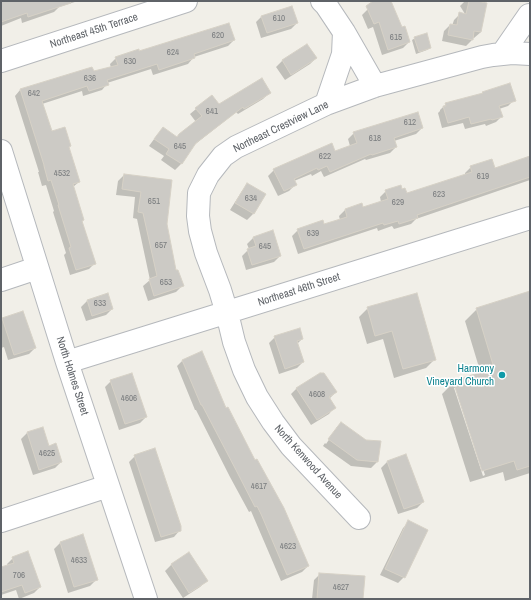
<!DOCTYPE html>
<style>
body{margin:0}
#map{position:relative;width:531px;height:600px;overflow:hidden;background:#f1efe8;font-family:"Archivo Narrow",sans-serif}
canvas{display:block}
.frame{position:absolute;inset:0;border:2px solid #5f6368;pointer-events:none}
</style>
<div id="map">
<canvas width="531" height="600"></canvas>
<div class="frame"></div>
</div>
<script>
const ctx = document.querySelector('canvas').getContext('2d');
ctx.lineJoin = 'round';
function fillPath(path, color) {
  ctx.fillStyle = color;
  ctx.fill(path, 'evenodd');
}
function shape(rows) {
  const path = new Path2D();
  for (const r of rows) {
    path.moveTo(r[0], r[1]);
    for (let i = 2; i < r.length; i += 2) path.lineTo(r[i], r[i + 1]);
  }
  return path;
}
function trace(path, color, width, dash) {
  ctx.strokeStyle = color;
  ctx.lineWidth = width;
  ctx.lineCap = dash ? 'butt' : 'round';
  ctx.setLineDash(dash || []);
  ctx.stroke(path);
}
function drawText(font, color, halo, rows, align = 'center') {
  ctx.font = font + ' "Archivo Narrow",sans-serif';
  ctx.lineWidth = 3;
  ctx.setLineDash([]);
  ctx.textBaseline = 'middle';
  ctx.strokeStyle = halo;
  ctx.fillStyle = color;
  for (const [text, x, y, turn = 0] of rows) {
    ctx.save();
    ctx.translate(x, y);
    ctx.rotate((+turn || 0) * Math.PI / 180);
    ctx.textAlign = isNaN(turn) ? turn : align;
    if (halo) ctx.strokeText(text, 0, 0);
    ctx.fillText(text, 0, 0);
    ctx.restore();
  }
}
fillPath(shape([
 [1,1,78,1,59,7,54,12,22,23,21,18,1,26],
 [384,1,389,1,409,42,403,48,382,55,373,27,368,29,362,15,368,9],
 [465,1,471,1,486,4,481,32,474,38,472,38,472,40,466,46,442,41,444,31,450,25,452,26,454,20,460,14,465,14,460,6],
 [292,7,292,8,297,23,291,29,261,38,256,22,262,16],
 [415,38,430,48,427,50,416,54,412,40],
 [234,40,228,46,194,57,188,64,153,75,151,69,107,83,107,84,102,90,83,96,82,91,42,104,51,133,79,182,73,187,83,220,82,222,95,263,89,269,70,275,64,255,66,253,53,212,54,211,46,185,42,186,38,172,39,172,15,96,20,90,111,68,110,64,116,58,139,53],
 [307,45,316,58,310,64,285,80,276,67,282,61],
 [269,93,263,99,238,114,236,112,193,146,181,164,175,170,161,160,164,156,149,146,157,135,163,129,176,138,196,122,190,114,196,109,219,106],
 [483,93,514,100,508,106,499,109,502,116,496,122,486,126,485,124,465,129,463,123,442,128,438,113,440,111,440,110,446,104,481,94],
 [422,128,416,134,394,141,396,147,390,153,366,160,365,159,324,177,321,171,312,176,311,174,294,181,295,185,289,191,278,196,268,176,274,170,335,153,350,146,348,139,354,133],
 [530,157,530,180,416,219,411,224,394,229,392,226,378,231,377,228,298,254,292,236,298,230,323,225,340,220,339,216,345,210,361,204,363,209,381,202,380,197,386,191,401,190,406,194,465,175,465,173,471,167,494,169],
 [124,175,171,181,166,224,175,271,182,286,176,292,148,301,143,286,150,280,137,219,133,218,135,197,116,195,118,181],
 [248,185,265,195,253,214,247,220,230,210,242,191],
 [253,238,280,256,274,262,246,270,242,256,249,249,247,244],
 [530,289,530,473,505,481,503,472,470,482,442,394,454,382,481,374,465,321,477,309,528,292],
 [454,388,456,388,485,475,483,476],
 [107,294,112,309,106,315,86,321,81,307,87,301],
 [368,308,435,359,426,368,394,378,383,339,367,344,359,317],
 [23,312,35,348,29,354,8,360,4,347,1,348,1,319],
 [275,337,302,339,297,344,303,362,297,368,279,374,269,343],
 [183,360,225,409,255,461,308,566,302,572,281,581,251,511,249,512,230,477,196,410,195,410,177,366],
 [111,381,146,417,140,423,119,430,105,387],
 [297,388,336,392,330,398,334,408,329,414,311,425,291,394],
 [341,423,377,462,371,468,351,466,323,446,325,443,326,444,337,428,336,428],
 [27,433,48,447,61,462,55,468,33,475,21,439],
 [135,456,180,530,174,537,155,542,129,462],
 [387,462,423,502,417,508,398,514,381,468],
 [409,522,404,577,398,583,380,575,403,528],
 [82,536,96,580,90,586,68,593,54,549,60,543],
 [189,554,206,581,200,587,183,598,165,571,171,565],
 [13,558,40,587,34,593,19,599,16,590,1,595,1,568,8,566,7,564],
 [320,574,362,599,312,599,314,580]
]), '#0003');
const building = shape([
 [1,1,70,1,71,3,28,17,27,13,1,22,1,1],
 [373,1,391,1,402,27,405,26,410,42,388,50,379,22,374,24,366,6,373,1],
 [469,1,476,1,487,3,481,32,474,31,473,40,448,35,450,24,457,25,459,12,466,14,469,1],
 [292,6,298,23,267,33,261,16,292,6],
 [229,23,235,40,194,54,195,58,159,70,157,64,107,80,109,85,89,91,87,86,42,101,52,131,65,127,71,146,69,147,80,182,73,184,84,220,82,221,96,264,76,270,69,248,71,247,58,205,59,205,51,180,48,181,44,166,44,165,20,89,92,67,94,71,118,65,115,57,139,49,139,51,229,23],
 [427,33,431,48,419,52,414,37,427,33],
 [307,44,317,58,291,75,282,60,307,44],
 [262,78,271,93,244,109,243,107,196,143,182,164,166,154,169,149,154,139,163,127,177,137,179,134,202,116,195,108,212,95,219,104,262,78],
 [510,83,516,101,499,106,503,117,492,120,491,119,471,124,469,117,448,123,443,106,446,106,445,103,483,93,482,92,510,83],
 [418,112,423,128,394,138,397,147,372,155,371,154,330,172,327,166,318,170,317,168,294,179,297,185,284,191,273,169,332,143,335,151,357,143,353,132,418,112],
 [530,156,530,177,417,215,418,218,399,224,398,221,384,225,383,223,304,249,297,229,323,220,324,224,347,217,345,209,362,203,363,207,388,199,385,190,401,185,402,189,405,188,407,193,472,172,470,166,492,159,495,168,530,156],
 [124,174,172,180,167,224,176,270,178,270,184,286,154,296,149,279,157,276,143,213,138,212,141,192,122,189,124,174],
 [247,183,266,194,254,214,235,203,247,183],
 [273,230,281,256,252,265,247,249,256,246,253,237,273,230],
 [530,291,530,466,517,470,514,461,482,471,453,381,494,368,476,308,530,291],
 [108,293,113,309,92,316,87,300,108,293],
 [417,293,436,360,403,369,392,331,375,336,367,307,417,293],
 [23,311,36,348,14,355,2,318,23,311],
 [300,328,303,339,297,341,304,362,285,369,274,336,300,328],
 [202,351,226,408,228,407,255,460,257,459,284,508,309,566,287,575,261,514,257,506,255,507,236,470,202,405,201,405,182,360,202,351],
 [132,373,147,417,125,424,110,380,132,373],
 [320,373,324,373,337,392,329,397,336,408,317,420,296,388,320,373],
 [341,422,366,440,381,441,378,462,357,460,328,439,341,422],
 [43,427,49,446,56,443,62,462,39,470,27,432,43,427],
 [155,448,181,526,181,531,161,537,134,455,155,448],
 [406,454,424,502,404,509,387,461,406,454],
 [408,520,428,530,405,578,385,569,408,520],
 [83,534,98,580,74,587,60,542,83,534],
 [28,551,41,587,25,593,22,585,1,592,1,567,14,563,12,557,28,551],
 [189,552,208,581,189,593,171,564,189,552],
 [319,573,365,576,363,599,317,599,319,573]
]);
fillPath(building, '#cccac5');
trace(building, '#d6d1c6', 1);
const minor = shape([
 [322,1,326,5,344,32,375,86],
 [502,54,529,15],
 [1,61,186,1],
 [326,104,343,54,344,32],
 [1,151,67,362,146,599],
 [1,280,37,268],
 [67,362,530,218],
 [359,518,291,446,273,422,257,397,244,370,234,342,227,313,220,290,206,253,200,231,198,216,199,193,208,175,223,156,236,147,326,104,375,86,482,57,493,55,512,53,530,54],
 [1,521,108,486]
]);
trace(minor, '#b5b8bc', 24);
trace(minor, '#fff', 22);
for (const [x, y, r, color] of [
 [502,375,4,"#0f9aa8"]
]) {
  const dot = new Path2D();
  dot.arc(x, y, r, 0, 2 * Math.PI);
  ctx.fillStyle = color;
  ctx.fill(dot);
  trace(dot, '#fff', 1.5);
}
drawText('9px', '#7a7d7f', null, [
 ["610",279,19],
 ["620",218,36],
 ["615",396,38],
 ["624",173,53],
 ["630",130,62],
 ["636",90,79],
 ["642",34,94],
 ["641",212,112],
 ["612",410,123],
 ["618",375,139],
 ["645",180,147],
 ["622",325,157],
 ["4532",62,174],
 ["619",483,177],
 ["623",439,195],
 ["634",251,199],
 ["651",154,202],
 ["629",398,203],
 ["639",313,234],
 ["657",161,246],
 ["645",265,247],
 ["653",166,283],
 ["633",100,304],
 ["4608",317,395],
 ["4606",129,399],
 ["4625",47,454],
 ["4617",259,487],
 ["4623",288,547],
 ["4633",79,561],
 ["706",19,576],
 ["4627",341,588]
]);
drawText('11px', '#5f6368', '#fff', [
 ["Northeast 45th Terrace",94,31,-18],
 ["Northeast Crestview Lane",281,127,-26],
 ["Northeast 46th Street",299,290,-18],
 ["North Holmes Street",72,376,72],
 ["North Kenwood Avenue",308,462,48]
]);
drawText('11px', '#0d838f', '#fff', [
 ["Harmony",494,369],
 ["Vineyard Church",494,382]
], 'right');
</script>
